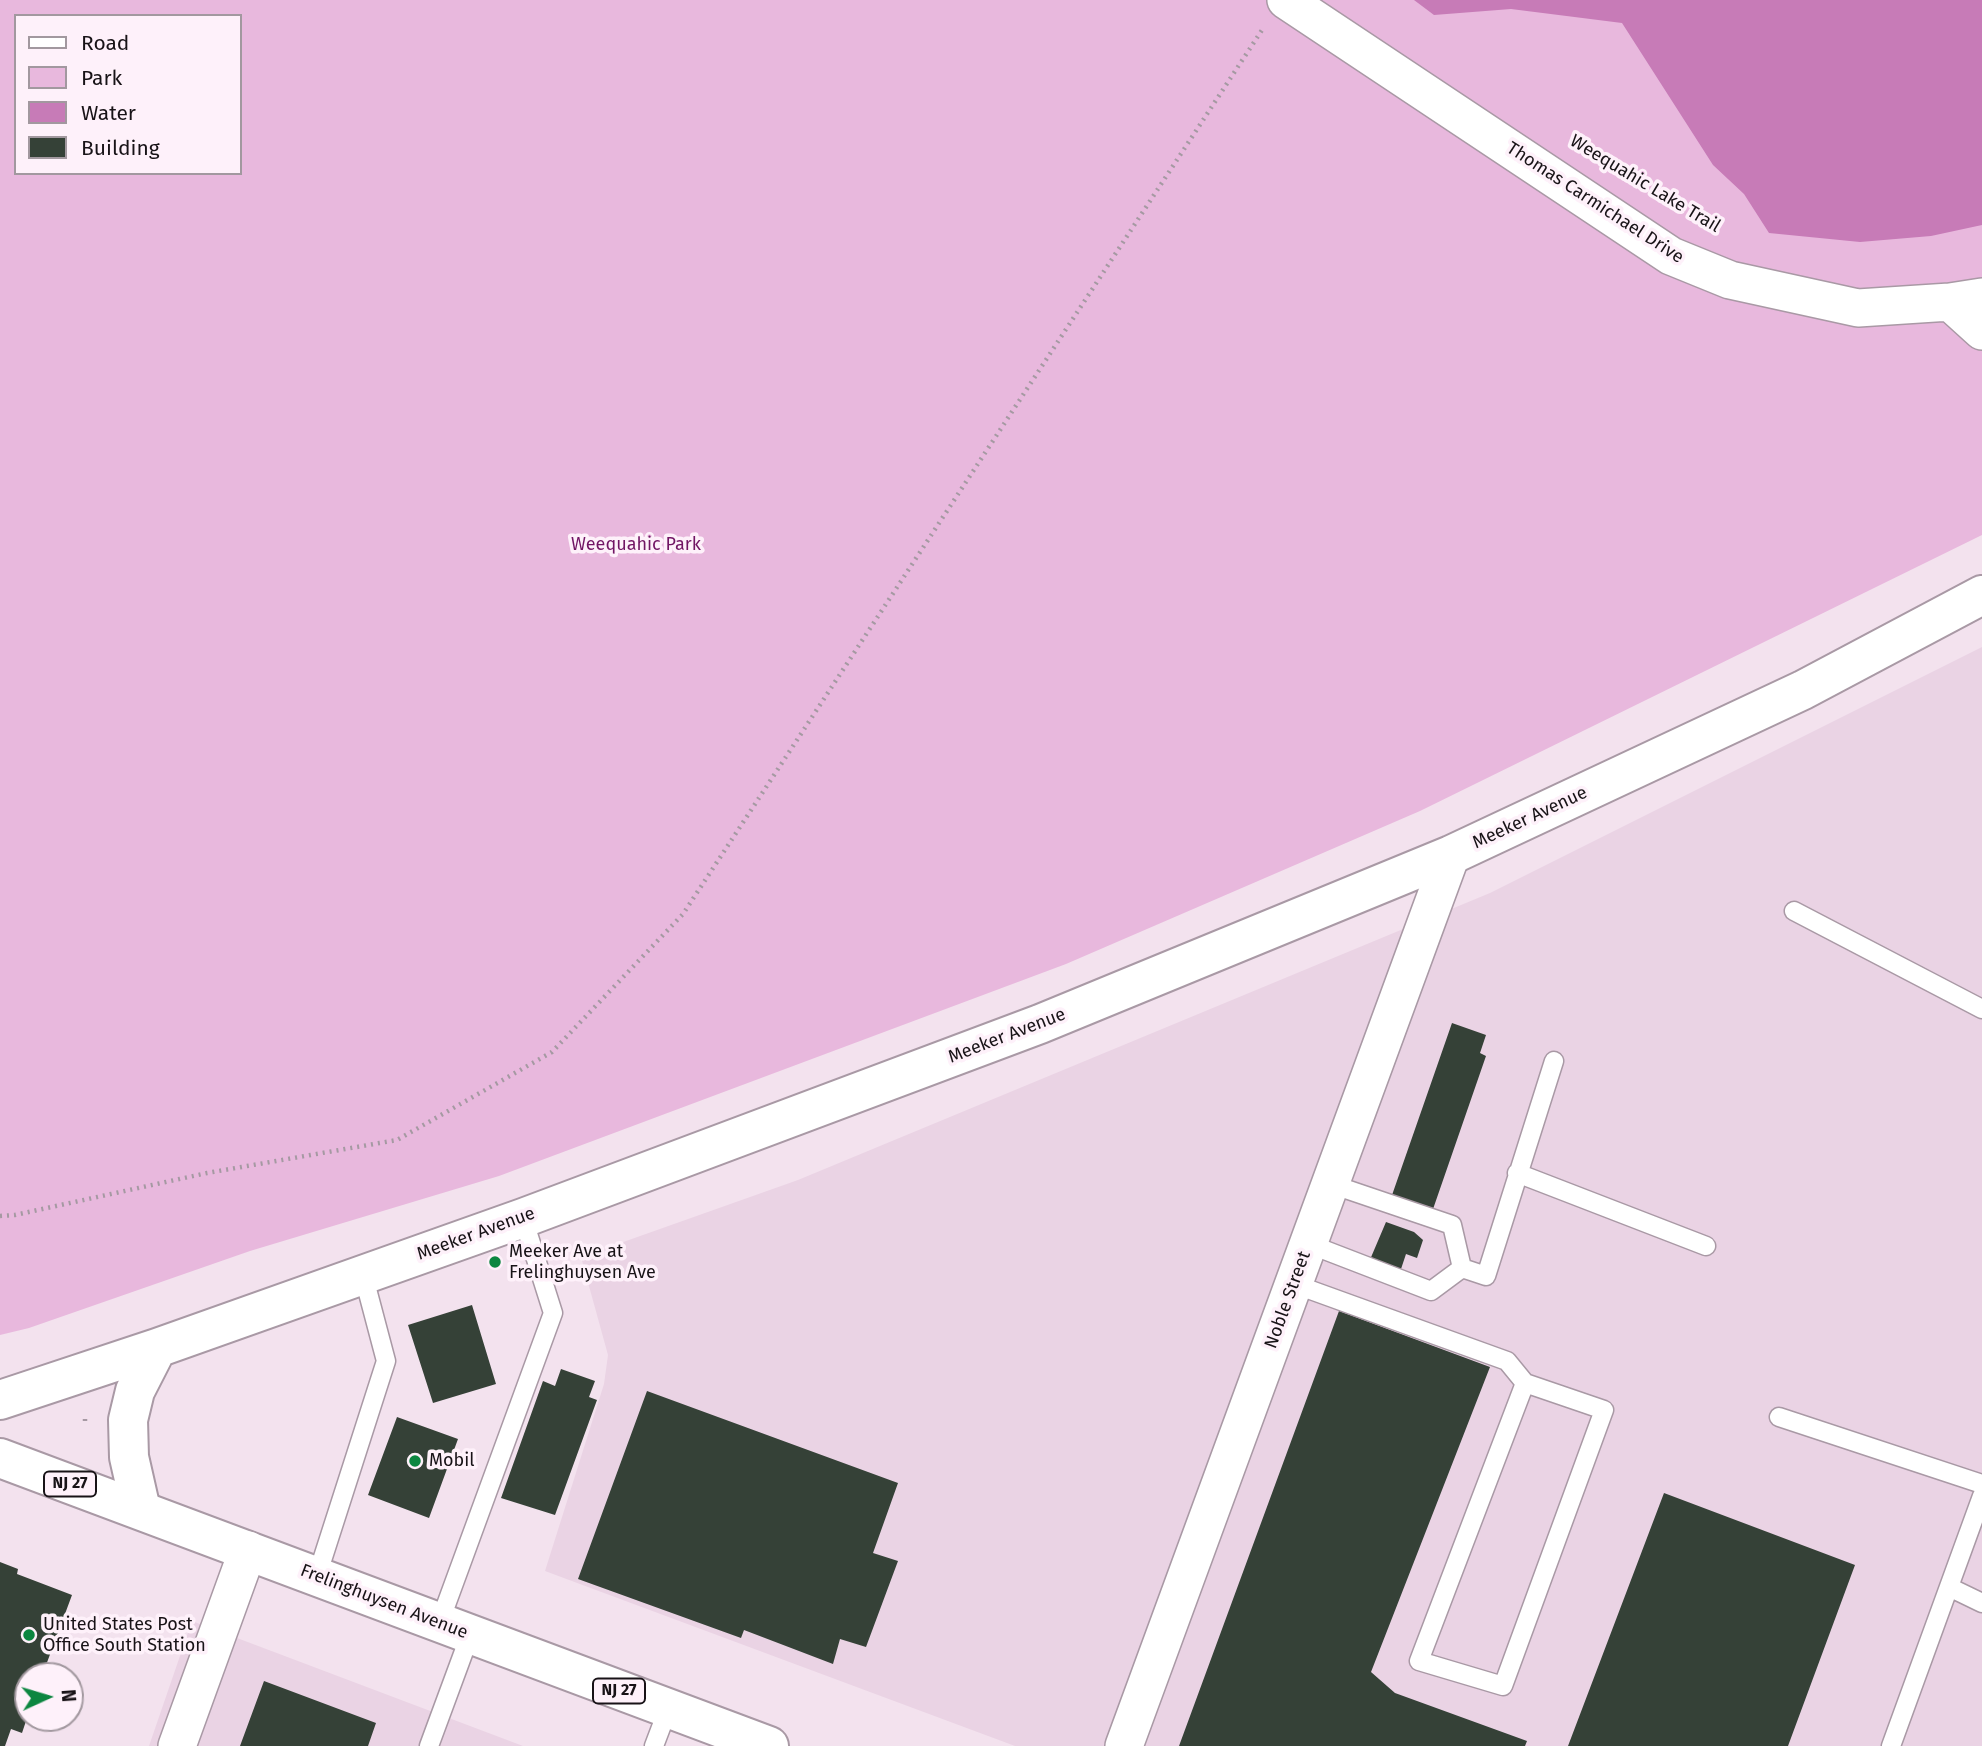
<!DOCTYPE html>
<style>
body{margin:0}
#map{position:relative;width:1982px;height:1746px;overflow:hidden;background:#f3e2ee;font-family:"Fira Sans",sans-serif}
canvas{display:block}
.legend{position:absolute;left:14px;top:14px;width:228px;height:161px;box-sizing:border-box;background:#fef1fa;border:2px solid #a2989f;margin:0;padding:9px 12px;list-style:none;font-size:21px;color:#181317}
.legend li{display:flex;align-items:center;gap:14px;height:35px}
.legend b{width:35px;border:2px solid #a2989f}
.north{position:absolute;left:14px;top:1662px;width:70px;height:70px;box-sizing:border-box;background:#fef1fa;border:2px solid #a2989f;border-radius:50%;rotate:86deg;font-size:19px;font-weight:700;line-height:28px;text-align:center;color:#181317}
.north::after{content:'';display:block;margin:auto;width:24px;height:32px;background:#0c8640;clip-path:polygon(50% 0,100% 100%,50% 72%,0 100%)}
</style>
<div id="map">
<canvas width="1982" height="1746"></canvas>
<ul class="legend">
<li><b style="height:9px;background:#fff"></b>Road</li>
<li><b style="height:19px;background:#e8b8dd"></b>Park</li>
<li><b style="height:19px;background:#c77bb7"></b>Water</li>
<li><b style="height:19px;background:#354137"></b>Building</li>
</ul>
<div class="north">N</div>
</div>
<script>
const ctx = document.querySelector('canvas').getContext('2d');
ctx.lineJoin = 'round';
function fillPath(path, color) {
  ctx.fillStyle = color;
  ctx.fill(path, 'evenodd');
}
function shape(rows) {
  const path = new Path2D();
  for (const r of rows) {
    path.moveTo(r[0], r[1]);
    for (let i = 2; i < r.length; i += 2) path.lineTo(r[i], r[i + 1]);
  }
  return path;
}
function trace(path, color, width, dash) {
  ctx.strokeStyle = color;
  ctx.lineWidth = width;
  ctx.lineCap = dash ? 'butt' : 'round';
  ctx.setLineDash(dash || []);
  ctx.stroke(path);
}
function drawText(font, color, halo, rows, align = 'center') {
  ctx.font = font + ' "Fira Sans",sans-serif';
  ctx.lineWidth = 7;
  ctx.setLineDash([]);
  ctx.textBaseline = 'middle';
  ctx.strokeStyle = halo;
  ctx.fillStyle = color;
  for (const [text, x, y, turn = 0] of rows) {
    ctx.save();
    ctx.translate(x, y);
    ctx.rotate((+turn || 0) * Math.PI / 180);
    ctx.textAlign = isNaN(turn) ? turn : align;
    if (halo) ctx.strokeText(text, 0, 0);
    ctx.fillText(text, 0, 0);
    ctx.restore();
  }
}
fillPath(shape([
 [1982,647,1982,1746,1015,1746,545,1571,604,1384,608,1355,581,1257,798,1180,1490,893],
 [192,1621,523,1746,149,1746]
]), '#ead3e4');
fillPath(shape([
 [0,0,1982,0,1982,535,1420,811,1066,964,499,1176,250,1251,29,1328,0,1335],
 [16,16,240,16,240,173,16,173]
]), '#e8b8dd');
fillPath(shape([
 [1414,0,1982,0,1982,225,1931,236,1860,242,1769,233,1744,194,1713,165,1622,23,1511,9,1434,15]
]), '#c77bb7');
fillPath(shape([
 [1452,1023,1486,1035,1480,1053,1486,1056,1432,1212,1391,1198],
 [1386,1222,1414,1232,1423,1240,1417,1258,1406,1254,1400,1272,1369,1262],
 [472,1305,496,1384,433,1403,408,1325],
 [1339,1311,1490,1367,1371,1672,1395,1693,1527,1741,1525,1746,1179,1746],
 [561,1369,595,1381,589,1397,597,1400,555,1515,501,1498,543,1381,555,1386],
 [647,1391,898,1483,873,1553,898,1561,866,1647,840,1639,833,1664,744,1630,741,1638,578,1579],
 [397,1417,458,1439,429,1518,368,1495],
 [1664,1493,1855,1565,1788,1746,1568,1746],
 [0,1562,18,1569,17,1574,72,1595,42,1676,28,1676,28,1715,22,1733,11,1729,5,1746,0,1746],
 [264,1681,376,1723,368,1746,240,1746]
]), '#354137');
const lane = shape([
 [1794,911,1982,1009],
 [1517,1173,1706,1246],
 [1331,1184,1452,1225,1462,1268],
 [1309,1244,1431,1291,1462,1268],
 [1462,1268,1486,1276,1554,1061],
 [1294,1284,1507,1361,1525,1383,1419,1661,1503,1686,1604,1410,1525,1383,1507,1361],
 [1779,1417,1982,1484],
 [317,1576,386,1361,363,1274],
 [1949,1587,1982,1603],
 [439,1624,553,1313,523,1218],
 [429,1746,470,1635],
 [654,1746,668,1709],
 [1891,1746,1982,1496]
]);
const street = shape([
 [1286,0,1671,256,1730,280,1858,308,1950,302,1982,297],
 [1950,302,1982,331],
 [177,1746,248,1550],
 [1124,1746,1451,855]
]);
const secondary = shape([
 [0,1400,157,1348,523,1218,1040,1024,1451,855,1803,690,1982,595],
 [141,1510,129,1457,128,1420,135,1391,157,1348]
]);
const primary = shape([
 [0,1458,769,1746]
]);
trace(lane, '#a999a5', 21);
trace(street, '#a999a5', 40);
trace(secondary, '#a999a5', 42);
trace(primary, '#a999a5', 42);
trace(shape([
 [0,1216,15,1215,207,1173,397,1140,552,1052,683,914,1264,27],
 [85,1421,85,1416]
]), '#a599a2', 4.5, [2, 5]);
trace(lane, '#fff', 18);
trace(street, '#fff', 37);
trace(secondary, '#fff', 38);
trace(primary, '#fff', 38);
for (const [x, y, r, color] of [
 [495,1262,7,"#0c8640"],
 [415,1461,7,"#0c8640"],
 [29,1635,7,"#0c8640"]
]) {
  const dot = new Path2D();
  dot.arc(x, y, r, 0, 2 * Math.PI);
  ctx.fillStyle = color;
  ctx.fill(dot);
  trace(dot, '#fef1fa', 2.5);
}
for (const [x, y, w] of [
 [70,1484,52],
 [619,1691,52]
]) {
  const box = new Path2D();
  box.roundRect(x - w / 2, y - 12.5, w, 25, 5);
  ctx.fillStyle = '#fef1fa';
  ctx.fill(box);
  trace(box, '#181317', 2);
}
drawText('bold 16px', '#181317', null, [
 ["NJ 27",70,1484],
 ["NJ 27",619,1691]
]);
drawText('18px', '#181317', '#fef1fa', [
 ["Weequahic Lake Trail",1645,184,31],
 ["Thomas Carmichael Drive",1595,203,33],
 ["Meeker Avenue",1530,818,-25],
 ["Meeker Avenue",1007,1036,-21],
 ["Meeker Avenue",476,1234,-20],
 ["Noble Street",1288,1300,-70],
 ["Frelinghuysen Avenue",384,1602,21]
]);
drawText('18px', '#711564', '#fef1fa', [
 ["Weequahic Park",636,545]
]);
drawText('18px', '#181317', '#fef1fa', [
 ["Meeker Ave at",509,1252],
 ["Frelinghuysen Ave",509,1273],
 ["Mobil",429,1461],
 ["United States Post",43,1625],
 ["Office South Station",43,1646]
], 'left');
</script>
